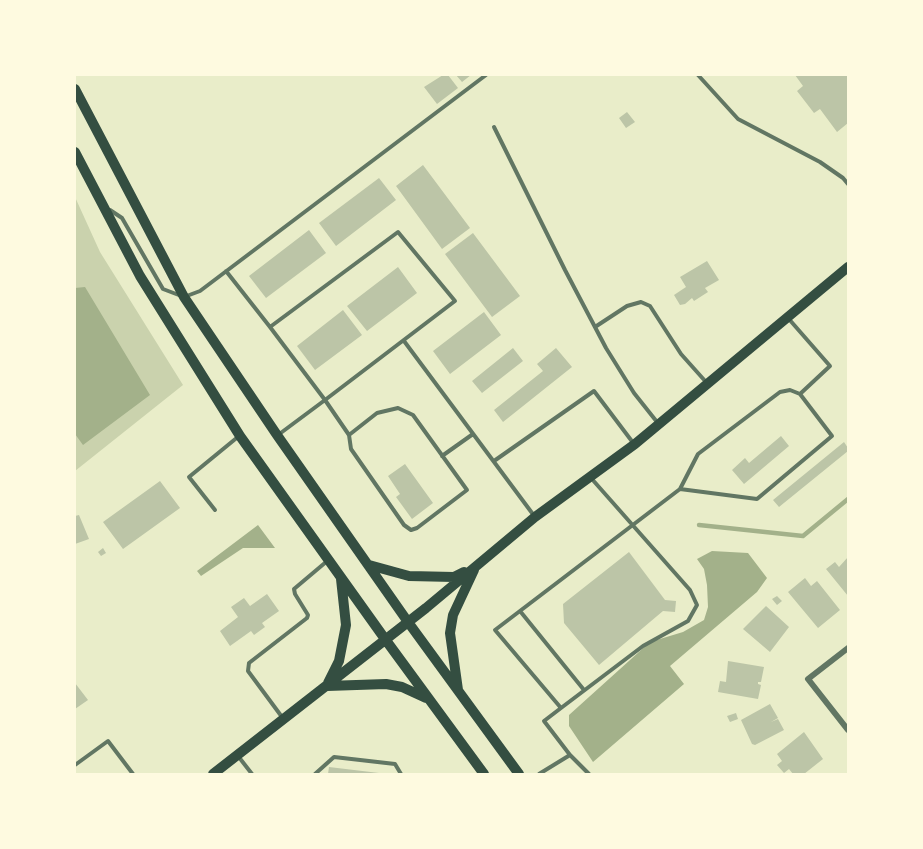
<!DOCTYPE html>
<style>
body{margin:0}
#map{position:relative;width:923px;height:849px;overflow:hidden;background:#e9edc9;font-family:"Noto Sans",sans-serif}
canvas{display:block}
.frame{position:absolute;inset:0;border:76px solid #fefae0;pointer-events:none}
</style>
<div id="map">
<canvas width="923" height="849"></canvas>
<div class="frame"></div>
</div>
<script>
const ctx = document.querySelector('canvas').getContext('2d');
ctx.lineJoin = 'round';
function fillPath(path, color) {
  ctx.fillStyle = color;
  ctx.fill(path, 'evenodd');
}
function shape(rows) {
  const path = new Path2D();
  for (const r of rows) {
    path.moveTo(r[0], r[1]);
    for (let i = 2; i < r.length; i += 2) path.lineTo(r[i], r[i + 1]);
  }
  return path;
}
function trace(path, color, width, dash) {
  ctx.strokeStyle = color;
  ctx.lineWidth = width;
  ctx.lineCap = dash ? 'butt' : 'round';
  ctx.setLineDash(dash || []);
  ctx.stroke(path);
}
fillPath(shape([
 [75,197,100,252,183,385,75,471]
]), '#cad2ad');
fillPath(shape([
 [85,287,150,395,83,445,75,434,75,288],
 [258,525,275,548,243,548,201,576,197,571],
 [712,551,748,553,767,578,757,592,670,666,684,684,593,762,569,726,569,715,650,642,683,632,704,620,708,607,707,585,704,569,697,559]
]), '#a3b18a');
trace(shape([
 [699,525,803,536,848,499]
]), '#a3b18a', 4.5);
fillPath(shape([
 [443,75,448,75,458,88,437,104,424,87],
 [456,75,471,75,462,82],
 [795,75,848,75,848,123,837,132,820,109,814,113,797,91,803,86],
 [627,112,635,122,626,128,619,118],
 [423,165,470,228,442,249,396,186],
 [379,178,396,200,336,246,319,223],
 [309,230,326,253,266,298,249,276],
 [473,233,520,296,492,317,445,254],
 [707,261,719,280,705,288,708,292,694,301,692,298,685,304,680,305,674,295,686,287,680,277],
 [398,267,417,293,367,331,347,306],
 [343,310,362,335,315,370,297,346],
 [484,312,501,335,450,374,433,351],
 [513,348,523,361,482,393,472,381],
 [556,348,572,367,503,422,494,410,543,371,537,364],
 [781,436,789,446,744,484,732,470,745,458,749,463],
 [844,442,848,448,848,451,779,507,773,500],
 [405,464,433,503,412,519,396,497,400,494,388,476],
 [160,481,180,508,123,549,103,522],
 [79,515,89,539,75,544,75,516],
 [103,548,106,553,101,556,98,552],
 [629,552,665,600,676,601,675,612,663,611,599,665,564,623,563,604],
 [848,557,848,596,826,569,835,562,839,567],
 [805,578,811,586,817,581,840,610,818,628,788,592],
 [267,594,279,611,262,623,265,627,254,635,251,631,230,646,220,631,238,617,231,607,244,598,250,606],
 [777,596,782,601,777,605,772,599],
 [766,606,789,627,770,652,743,629],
 [728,661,764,667,761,682,758,682,758,684,761,685,758,699,718,692,720,681,726,682],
 [75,683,88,700,75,709],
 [770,704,778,718,771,722,778,719,784,730,755,745,752,744,741,720],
 [736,713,738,719,730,722,727,716],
 [804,732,823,759,804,774,793,774,789,769,784,773,777,765,782,761,777,754],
 [329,767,379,773,379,774,328,774]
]), '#bcc5a7');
trace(shape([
 [698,75,738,119,820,162,843,178,848,184],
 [494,127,565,270,606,348,634,393,657,422],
 [110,210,122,218,163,289,184,297,200,291,486,75],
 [226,271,270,327],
 [595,327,627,306,641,302,650,306,681,354,706,382],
 [404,341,535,517],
 [278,435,325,400,270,327,398,232,455,301,325,400,349,435,377,413,398,408,413,415,467,490,417,528,411,530,404,525,351,449,349,435],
 [442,456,473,434],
 [494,461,594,391,634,444],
 [680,489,698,454,780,392,790,390,800,394],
 [215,510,189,477,239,436],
 [520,611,584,690],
 [561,708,643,646,688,621,697,605,690,590,591,478],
 [282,717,248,671,249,663,307,618,308,615,295,594,294,589,326,562],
 [570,755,589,774],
 [238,756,252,774],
 [75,765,108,741,133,774],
 [315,774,334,757,395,764,401,774],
 [539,774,570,755,544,721,561,708,495,630,680,489,757,499,832,436,800,394,830,366,788,318]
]), '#617663', 4);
trace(shape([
 [848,648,808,679,848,730]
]), '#617663', 6);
trace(shape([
 [75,89,184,297,277,435,408,622,519,774],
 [75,152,140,276,240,436,385,639,484,774],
 [369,565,409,576,454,577,464,572],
 [328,683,339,661,346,625,341,579],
 [327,686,386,684,402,687,426,698],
 [458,690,450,633,453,615,474,570],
 [213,774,426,608,535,517,635,444,848,267]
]), '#344e41', 10);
</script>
